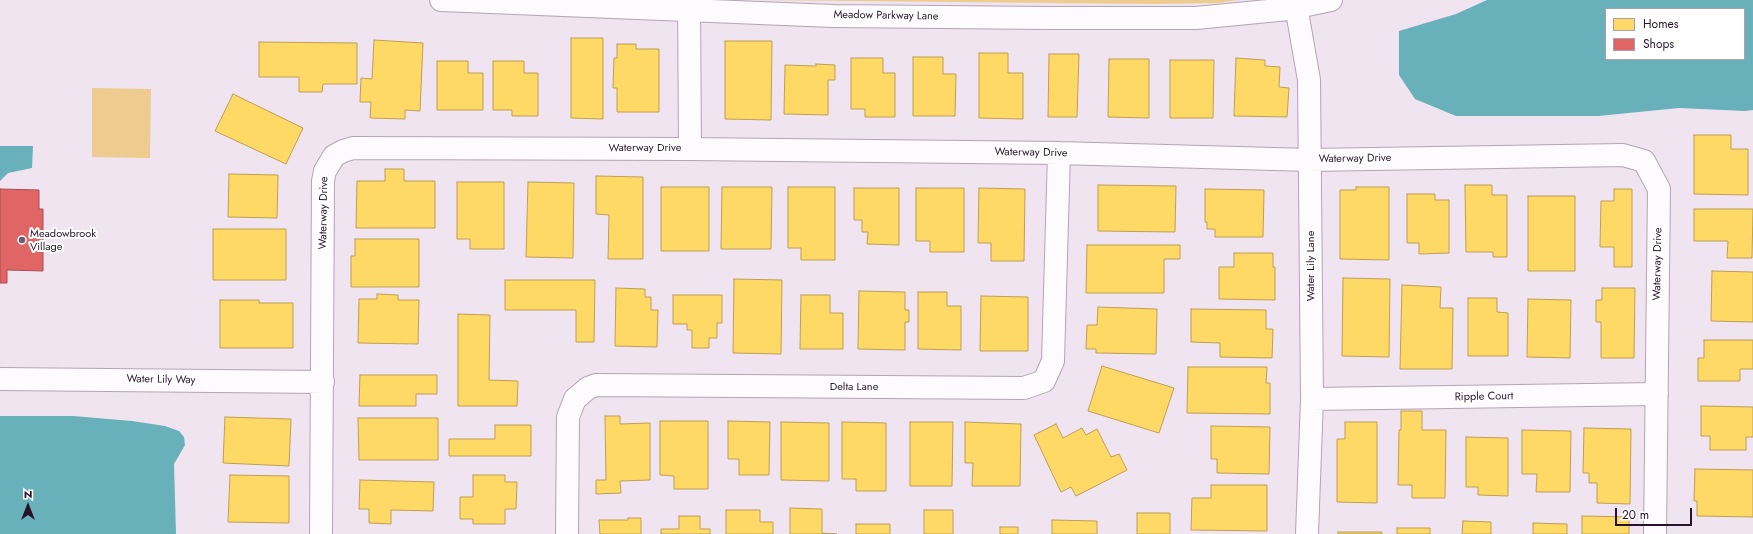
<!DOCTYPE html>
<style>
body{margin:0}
#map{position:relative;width:1753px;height:534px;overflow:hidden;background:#f0e4f1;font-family:Jost,sans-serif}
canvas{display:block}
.legend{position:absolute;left:1605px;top:8px;width:140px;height:52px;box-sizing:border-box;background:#fff;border:1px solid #a9a1aa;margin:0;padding:5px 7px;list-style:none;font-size:12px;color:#27132a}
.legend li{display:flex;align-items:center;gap:8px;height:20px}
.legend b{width:20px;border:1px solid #a9a1aa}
.north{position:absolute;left:8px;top:486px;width:40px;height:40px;-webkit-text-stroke:3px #fff;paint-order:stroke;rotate:0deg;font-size:11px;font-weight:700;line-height:16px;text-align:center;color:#27132a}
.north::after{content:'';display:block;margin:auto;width:14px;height:18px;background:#27132a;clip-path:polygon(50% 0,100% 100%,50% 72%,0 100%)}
.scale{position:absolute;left:1615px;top:508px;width:77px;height:18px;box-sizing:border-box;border:2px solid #27132a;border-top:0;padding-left:5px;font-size:12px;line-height:14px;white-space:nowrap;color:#27132a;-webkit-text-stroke:3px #fff;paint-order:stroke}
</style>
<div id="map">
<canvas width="1753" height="534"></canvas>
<ul class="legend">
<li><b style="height:11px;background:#ffd966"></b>Homes</li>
<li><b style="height:11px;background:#e06666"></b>Shops</li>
</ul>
<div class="north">N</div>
<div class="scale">20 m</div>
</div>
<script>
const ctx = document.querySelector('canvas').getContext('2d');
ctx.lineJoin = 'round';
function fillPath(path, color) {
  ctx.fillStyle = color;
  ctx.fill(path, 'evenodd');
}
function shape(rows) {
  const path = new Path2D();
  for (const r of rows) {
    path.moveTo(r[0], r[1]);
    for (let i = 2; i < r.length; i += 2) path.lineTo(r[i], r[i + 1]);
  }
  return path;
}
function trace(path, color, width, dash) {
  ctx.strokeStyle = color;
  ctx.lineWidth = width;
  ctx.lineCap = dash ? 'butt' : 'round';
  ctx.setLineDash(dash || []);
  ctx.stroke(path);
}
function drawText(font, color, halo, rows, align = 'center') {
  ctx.font = font + ' Jost,sans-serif';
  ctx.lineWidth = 4;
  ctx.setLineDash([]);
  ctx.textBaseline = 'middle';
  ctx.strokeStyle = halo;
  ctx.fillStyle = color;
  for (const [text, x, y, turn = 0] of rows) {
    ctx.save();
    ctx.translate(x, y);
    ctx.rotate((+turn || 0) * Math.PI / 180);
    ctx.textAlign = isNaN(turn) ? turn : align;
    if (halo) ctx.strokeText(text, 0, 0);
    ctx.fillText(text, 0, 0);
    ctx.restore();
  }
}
fillPath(shape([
 [752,0,1239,0,1218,3,1154,4],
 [92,88,151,89,150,158,92,157]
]), '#eecb8f');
fillPath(shape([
 [1487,0,1753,0,1753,110,1745,111,1679,108,1598,116,1456,116,1415,99,1399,75,1399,31,1456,14],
 [1606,9,1744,9,1744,59,1606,59],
 [0,146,33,146,32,168,8,173,0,181],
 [0,416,73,416,132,421,165,426,179,431,184,437,185,445,174,464,176,534,0,534]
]), '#68b0ba');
const homes = shape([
 [571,38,603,38,603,119,571,118,571,38],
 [374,40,423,43,420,111,405,110,405,119,370,118,371,102,360,102,361,78,372,79,374,40],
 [725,41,772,41,771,120,725,119,725,41],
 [259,42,357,43,357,84,323,84,322,92,299,92,299,77,259,77,259,42],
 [617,44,636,44,636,49,659,49,659,112,617,112,617,88,613,88,614,58,617,58,617,44],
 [979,53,1008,53,1008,73,1023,73,1023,119,979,118,979,53],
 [1049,54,1079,54,1077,117,1048,117,1049,54],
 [913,57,943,57,943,74,956,74,955,116,913,116,913,57],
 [851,58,883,58,883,73,895,73,895,117,865,117,865,109,851,109,851,58],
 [1236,58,1265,60,1265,66,1280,67,1279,87,1289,88,1287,117,1234,116,1236,58],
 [1109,59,1149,59,1149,118,1108,117,1109,59],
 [1170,60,1214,60,1213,118,1170,118,1170,60],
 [437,61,468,61,468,73,483,73,483,110,437,110,437,61],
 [493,61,524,61,524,73,538,73,538,116,512,116,512,110,493,110,493,61],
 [816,64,835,65,835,80,828,80,828,115,784,114,785,65,816,66,816,64],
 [233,94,303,128,286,164,215,131,233,94],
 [1694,135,1731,135,1731,149,1748,149,1748,195,1694,194,1694,135],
 [385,169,404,169,404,181,435,181,435,228,356,228,357,181,385,181,385,169],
 [229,174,278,175,277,218,228,217,229,174],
 [596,176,643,177,643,259,608,259,609,215,596,214,596,176],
 [457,182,504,182,504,249,470,249,470,239,457,239,457,182],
 [528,182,574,183,573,258,526,257,528,182],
 [1098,185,1176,186,1175,232,1098,231,1098,185],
 [1465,185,1492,185,1492,195,1507,195,1507,257,1493,257,1493,252,1466,252,1465,185],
 [661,187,709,187,709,251,661,251,661,187],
 [722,187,772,187,771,249,721,249,722,187],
 [788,187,835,187,835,260,801,260,801,248,788,248,788,187],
 [1356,187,1389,187,1389,260,1340,259,1340,190,1356,190,1356,187],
 [854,188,899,188,899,245,867,244,868,232,862,232,862,220,854,220,854,188],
 [916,188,964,188,964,252,930,252,930,241,916,241,916,188],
 [979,188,1025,189,1024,261,991,261,991,243,978,243,979,188],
 [1205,189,1264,190,1263,237,1215,237,1215,229,1207,229,1207,222,1205,222,1205,189],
 [1614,189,1632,189,1632,267,1614,267,1614,247,1600,247,1601,201,1614,201,1614,189],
 [1407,194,1435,194,1435,200,1449,200,1449,253,1419,254,1419,243,1407,243,1407,194],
 [1528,196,1575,196,1575,271,1528,271,1528,196],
 [1694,209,1753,209,1752,258,1727,258,1728,241,1694,241,1694,209],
 [213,229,286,229,286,280,213,280,213,229],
 [355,239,419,239,419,287,351,287,351,256,355,256,355,239],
 [1087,245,1180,245,1180,259,1164,259,1164,293,1086,293,1087,245],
 [1234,253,1273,253,1273,267,1275,267,1275,300,1219,299,1219,267,1234,267,1234,253],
 [1712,271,1753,272,1753,322,1711,321,1712,271],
 [1343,278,1390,279,1389,357,1342,356,1343,278],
 [734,279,782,280,781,354,733,353,734,279],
 [505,280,595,280,594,342,576,342,576,310,505,310,505,280],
 [1402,285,1441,287,1440,308,1453,308,1452,369,1400,369,1402,285],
 [616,288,645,289,645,297,651,297,651,310,658,310,657,347,615,346,616,288],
 [1602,288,1635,288,1634,358,1601,358,1601,322,1596,322,1596,300,1602,300,1602,288],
 [859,291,905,292,905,310,909,310,909,322,905,322,905,350,858,349,859,291],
 [918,292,947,292,947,306,961,306,961,350,918,349,918,292],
 [377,294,398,295,398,300,419,300,418,344,358,343,359,299,377,299,377,294],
 [673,295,722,295,722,323,717,323,717,338,709,338,709,348,692,348,692,330,687,330,687,324,673,324,673,295],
 [801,295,830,295,830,313,843,313,843,349,800,349,801,295],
 [981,296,1028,297,1028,351,980,351,981,296],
 [1468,298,1497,298,1497,312,1508,313,1508,356,1468,356,1468,298],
 [1528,299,1571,300,1570,358,1527,357,1528,299],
 [220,300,259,300,259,303,293,303,293,348,220,348,220,300],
 [1098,307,1157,309,1156,354,1096,353,1096,349,1086,349,1087,325,1097,325,1098,307],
 [1191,309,1266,310,1266,329,1273,329,1272,358,1220,357,1220,343,1191,342,1191,309],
 [458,314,490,315,489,380,518,381,517,406,458,406,458,314],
 [1704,340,1753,340,1753,369,1740,369,1740,381,1698,381,1698,358,1704,358,1704,340],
 [1102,366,1174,388,1159,433,1088,411,1102,366],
 [1188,367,1267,367,1266,383,1270,383,1270,414,1187,413,1188,367],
 [360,375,437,375,437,394,416,394,416,406,359,406,360,375],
 [1701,406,1753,407,1753,437,1746,437,1746,450,1710,450,1710,436,1701,436,1701,406],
 [1401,411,1422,411,1422,430,1446,430,1445,498,1412,498,1412,485,1398,485,1399,430,1401,430,1401,411],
 [605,416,620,416,620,424,650,423,650,480,620,481,621,493,596,494,596,480,606,480,605,416],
 [225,417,291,419,289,466,223,463,225,417],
 [358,418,438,418,438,460,359,460,358,418],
 [660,421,708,421,708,489,674,489,674,476,660,475,660,421],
 [728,421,770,422,769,475,739,475,739,459,728,459,728,421],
 [781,422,829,423,829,481,781,480,781,422],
 [842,422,886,423,886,491,856,491,856,479,842,479,842,422],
 [910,422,953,422,952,486,910,486,910,422],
 [965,422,1021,424,1020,486,972,486,973,463,965,463,965,422],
 [1345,422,1377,422,1377,503,1337,502,1337,439,1345,439,1345,422],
 [1056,424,1063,438,1082,428,1086,435,1097,429,1111,457,1119,454,1127,470,1076,496,1071,487,1061,492,1034,435,1056,424],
 [495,425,531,425,531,456,449,456,449,439,495,439,495,425],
 [1211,426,1270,427,1269,474,1217,473,1217,459,1211,459,1211,426],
 [1584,428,1631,429,1630,504,1597,503,1597,483,1589,483,1589,473,1583,473,1584,428],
 [1522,430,1571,431,1570,492,1536,492,1537,474,1522,474,1522,430],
 [1466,437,1508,438,1508,496,1478,495,1478,487,1466,487,1466,437],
 [1695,469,1753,470,1753,517,1697,516,1697,501,1694,501,1695,469],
 [230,475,289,476,289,523,228,522,230,475],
 [473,475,505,475,505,482,517,482,516,509,505,509,505,524,473,524,473,519,460,519,460,497,473,497,473,475],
 [360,480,434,482,433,511,391,510,391,524,369,523,369,509,359,509,360,480],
 [1211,485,1267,485,1267,531,1191,530,1192,498,1211,498,1211,485],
 [790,508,822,509,822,533,837,534,790,534,790,508],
 [726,510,760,510,760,522,773,522,773,534,726,534,726,510],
 [924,510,953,510,953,534,924,534,924,510],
 [1137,513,1170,513,1170,534,1137,534,1137,513],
 [679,516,700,516,700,529,710,529,710,534,661,534,661,529,679,529,679,516],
 [1582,516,1629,517,1629,534,1582,534,1582,516],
 [628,518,641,518,641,534,600,534,599,520,628,520,628,518],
 [1052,520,1097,521,1097,534,1052,534,1052,520],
 [1463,521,1491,522,1491,534,1462,534,1463,521],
 [1533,523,1567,524,1567,534,1533,534,1533,523],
 [856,524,890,524,890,534,856,534,856,524],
 [1000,527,1018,527,1018,534,1000,534,1000,527],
 [1397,528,1430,528,1430,534,1397,534,1397,528],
 [1338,532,1382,532,1382,534,1338,534,1338,532]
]);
fillPath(homes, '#ffd966');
trace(homes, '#be9e54', 1);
const shops = shape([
 [0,189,39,190,39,209,43,209,43,271,7,270,7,283,0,283,0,189]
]);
fillPath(shops, '#e06666');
trace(shops, '#a84d54', 1);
const minor = shape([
 [441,0,833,16,1048,18,1196,18,1288,9,1331,0],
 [689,0,690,149],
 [1295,0,1309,80,1312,399,1307,534],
 [0,379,323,382],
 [1312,399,1657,394],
 [321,534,323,181,325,171,334,156,343,151,353,148,690,149,1059,153,1310,160,1623,155,1644,161,1659,189,1655,534],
 [567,534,568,417,575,399,588,388,596,385,1024,388,1044,381,1053,361,1059,153]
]);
trace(minor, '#b4a4b5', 24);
trace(minor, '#fdfbfd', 22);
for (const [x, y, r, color] of [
 [22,240,4,"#6d5c70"]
]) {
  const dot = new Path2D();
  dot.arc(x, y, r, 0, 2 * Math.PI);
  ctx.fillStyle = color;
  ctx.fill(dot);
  trace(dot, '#fff', 1.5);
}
drawText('11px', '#27132a', '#fff', [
 ["Meadow Parkway Lane",886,16,1],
 ["Waterway Drive",645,148],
 ["Waterway Drive",1031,153,1],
 ["Waterway Drive",1355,159,-1],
 ["Waterway Drive",324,213,-89],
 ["Waterway Drive",1658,264,-89],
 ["Water Lily Lane",1311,266,-90],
 ["Water Lily Way",161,380,1],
 ["Delta Lane",854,387],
 ["Ripple Court",1484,397,-1]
]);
drawText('11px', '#27132a', '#fff', [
 ["Meadowbrook",30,234],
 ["Village",30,247]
], 'left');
</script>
